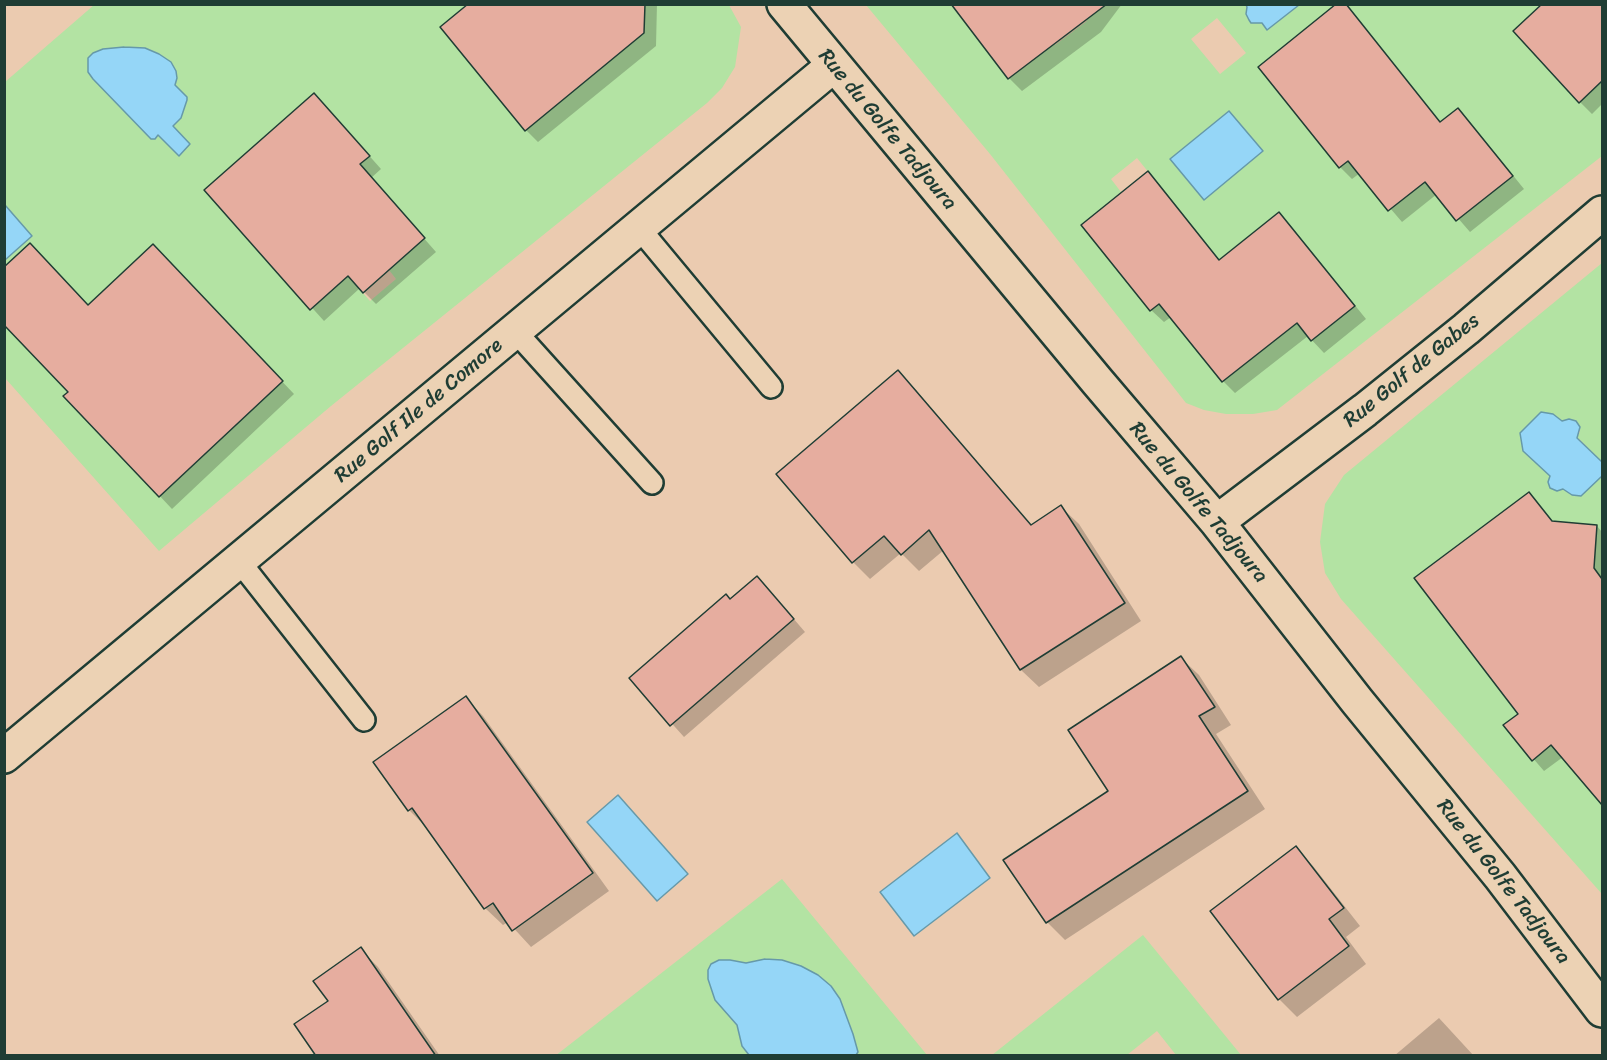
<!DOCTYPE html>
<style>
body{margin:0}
#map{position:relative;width:1607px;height:1060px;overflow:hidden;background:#ebcbb0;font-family:Sriracha,sans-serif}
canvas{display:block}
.frame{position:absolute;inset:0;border:6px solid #1f3d34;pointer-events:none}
</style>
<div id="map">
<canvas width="1607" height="1060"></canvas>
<div class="frame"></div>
</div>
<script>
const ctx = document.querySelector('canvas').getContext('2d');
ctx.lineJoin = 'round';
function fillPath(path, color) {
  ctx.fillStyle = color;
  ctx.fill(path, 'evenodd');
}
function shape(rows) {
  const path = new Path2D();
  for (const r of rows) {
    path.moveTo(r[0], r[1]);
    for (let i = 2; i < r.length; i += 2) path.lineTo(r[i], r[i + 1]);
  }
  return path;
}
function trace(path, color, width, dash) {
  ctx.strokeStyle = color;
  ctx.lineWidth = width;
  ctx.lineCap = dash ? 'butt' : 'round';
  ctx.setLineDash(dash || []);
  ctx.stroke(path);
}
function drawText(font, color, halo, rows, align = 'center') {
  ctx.font = font + ' Sriracha,sans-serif';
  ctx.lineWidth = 4.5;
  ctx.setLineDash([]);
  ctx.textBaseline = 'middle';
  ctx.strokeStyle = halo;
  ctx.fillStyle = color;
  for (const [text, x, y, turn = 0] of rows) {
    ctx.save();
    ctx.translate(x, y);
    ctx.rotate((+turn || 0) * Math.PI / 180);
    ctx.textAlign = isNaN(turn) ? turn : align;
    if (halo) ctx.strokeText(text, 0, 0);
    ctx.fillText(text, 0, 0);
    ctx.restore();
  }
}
fillPath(shape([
 [94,5,468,5,440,27,525,130,644,33,645,7,643,5,729,5,741,27,735,67,722,88,707,103,331,406,159,551,5,378,5,325,94,368,64,397,159,497,283,381,153,244,88,305,5,267,5,260,32,236,5,205,5,82],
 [176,71,175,85,187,97,187,100,181,118,173,126,178,155,158,135],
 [314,93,370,155,353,171,389,270,396,279,370,301,348,276,310,310,204,190],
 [866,5,951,5,1008,79,1034,60,1029,53,1049,37,1055,45,1087,21,1077,8,1082,5,1246,5,1249,20,1252,23,1262,23,1267,30,1299,5,1336,5,1271,56,1267,79,1339,168,1348,161,1425,182,1456,221,1513,176,1458,108,1440,122,1346,5,1537,5,1539,7,1513,31,1578,102,1602,81,1602,156,1277,410,1253,414,1226,414,1204,410,1186,403,990,154],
 [1217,18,1246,53,1220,74,1191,39],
 [1137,158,1183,215,1192,282,1279,212,1355,306,1311,341,1297,323,1222,382,1159,304,1150,311,1081,225,1121,192,1111,179],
 [1602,263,1602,462,1577,437,1580,432,1580,427,1566,420,1562,421,1553,414,1523,451,1563,488,1602,476,1602,472,1602,579,1594,568,1597,525,1552,521,1529,492,1414,578,1503,694,1602,620,1602,647,1504,725,1532,761,1602,705,1602,754,1578,776,1602,805,1602,894,1341,599,1325,573,1320,542,1325,504,1344,475],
 [782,879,927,1055,856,1055,858,1052,752,962,746,963,730,960,720,960,730,1018,737,1025,742,1046,749,1055,555,1056],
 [1143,935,1241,1055,1176,1055,1157,1031,1127,1055,992,1055]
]), '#b3e3a3');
const water = shape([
 [1246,5,1299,5,1267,30,1262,23,1251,23,1249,20,1246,14,1247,7,1246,5],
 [124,47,145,48,159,54,171,62,176,71,177,78,175,85,187,97,187,100,181,118,173,126,190,144,179,156,158,135,155,139,151,139,93,79,88,72,88,58,93,53,103,49,124,47],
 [1229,111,1263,151,1204,200,1170,159,1229,111],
 [5,205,32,236,5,260,4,260,5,205],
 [1541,412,1553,414,1562,421,1569,419,1576,421,1580,427,1577,438,1602,462,1602,476,1581,496,1572,495,1563,489,1557,491,1550,488,1548,482,1550,476,1523,451,1520,433,1541,412],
 [618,795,688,874,657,901,587,822,618,795],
 [957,833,990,878,914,936,880,892,957,833],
 [765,959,782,960,801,966,818,975,831,986,840,999,853,1034,858,1052,856,1055,749,1055,742,1046,737,1025,715,1000,708,979,708,970,711,964,719,960,730,960,746,963,765,959]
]);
fillPath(water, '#95d6f7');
trace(water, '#6699a9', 1.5);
fillPath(shape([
 [470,4,657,4,656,46,538,142,526,130],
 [953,4,1122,4,1101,32,1022,91,1009,78],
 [1344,4,1441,123,1458,110,1470,122,1524,189,1470,232,1437,194,1402,222,1360,173,1352,179,1340,167,1260,67],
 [1539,4,1602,4,1602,104,1592,114,1580,102],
 [326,107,381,169,371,178,436,252,376,304,360,288,324,321,206,190],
 [1148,173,1160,185,1220,261,1279,214,1291,226,1366,319,1324,353,1308,336,1235,393,1223,381,1171,317,1164,322,1151,310,1083,225],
 [165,258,294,394,172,509,66,396,70,392,88,307],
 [898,372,916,390,1032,526,1061,507,1079,524,1141,621,1039,687,1021,670,944,550,919,571,901,553,870,579,853,562],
 [1529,494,1554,523,1597,526,1602,532,1602,803,1563,757,1544,771,1505,726,1520,714],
 [769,590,805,632,684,737,631,678,730,601],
 [1181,658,1199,675,1231,725,1216,734,1265,809,1065,940,1047,922,1006,860,1110,792],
 [466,698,483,716,609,891,531,947,508,922,503,925,485,908,426,827,409,810],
 [1296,848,1313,866,1360,926,1346,937,1366,964,1297,1017,1279,999],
 [360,949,378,967,440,1056,317,1056,330,1001],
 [1439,1018,1474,1056,1394,1056]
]), '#0003');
const building = shape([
 [468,4,645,4,644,33,525,131,440,27,468,4],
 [951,4,1107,4,1008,79,951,4],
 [1336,4,1346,4,1440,122,1458,108,1513,176,1456,221,1425,182,1388,211,1348,161,1339,168,1258,67,1336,4],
 [1542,4,1602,4,1602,81,1579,103,1513,31,1542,4],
 [314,93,370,156,360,164,425,238,363,293,348,276,310,310,204,190,314,93],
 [1148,171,1219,260,1279,212,1355,306,1311,341,1297,323,1222,382,1159,304,1150,311,1081,225,1148,171],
 [30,243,88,305,153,244,283,381,159,497,63,396,68,392,4,325,4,267,30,243],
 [898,370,1031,525,1061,505,1125,603,1020,670,929,530,901,555,884,536,852,563,776,474,898,370],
 [1529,492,1552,521,1597,525,1594,568,1602,579,1602,805,1551,745,1532,761,1503,725,1518,714,1414,578,1529,492],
 [757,576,794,619,670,726,629,678,726,594,730,599,757,576],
 [1181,656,1215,707,1199,716,1248,791,1046,923,1003,860,1108,791,1068,730,1181,656],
 [466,696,593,873,512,931,493,903,484,909,412,808,408,811,373,762,466,696],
 [1296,846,1344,908,1329,919,1349,946,1278,1000,1210,911,1296,846],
 [361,947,436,1056,316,1056,294,1024,328,1001,313,981,361,947]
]);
fillPath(building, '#e6ad9f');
trace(building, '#1f3d34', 1.5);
const service = shape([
 [639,228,771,387],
 [515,331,652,483],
 [239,561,364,720]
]);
const minor = shape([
 [784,4,1097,381,1217,522,1357,701,1500,876,1602,1010],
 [1217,522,1365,410,1466,329,1602,213],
 [4,756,834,65]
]);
trace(service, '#1f3d34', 26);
trace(minor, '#1f3d34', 38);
trace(service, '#ecd2b4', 21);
trace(minor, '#ecd2b4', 33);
drawText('21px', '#1f3d34', '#ecd2b4', [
 ["Rue du Golfe Tadjoura",887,130,50],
 ["Rue Golf de Gabes",1412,371,-39],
 ["Rue Golf Ile de Comore",419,411,-40],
 ["Rue du Golfe Tadjoura",1198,503,50],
 ["Rue du Golfe Tadjoura",1503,882,52]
]);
</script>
